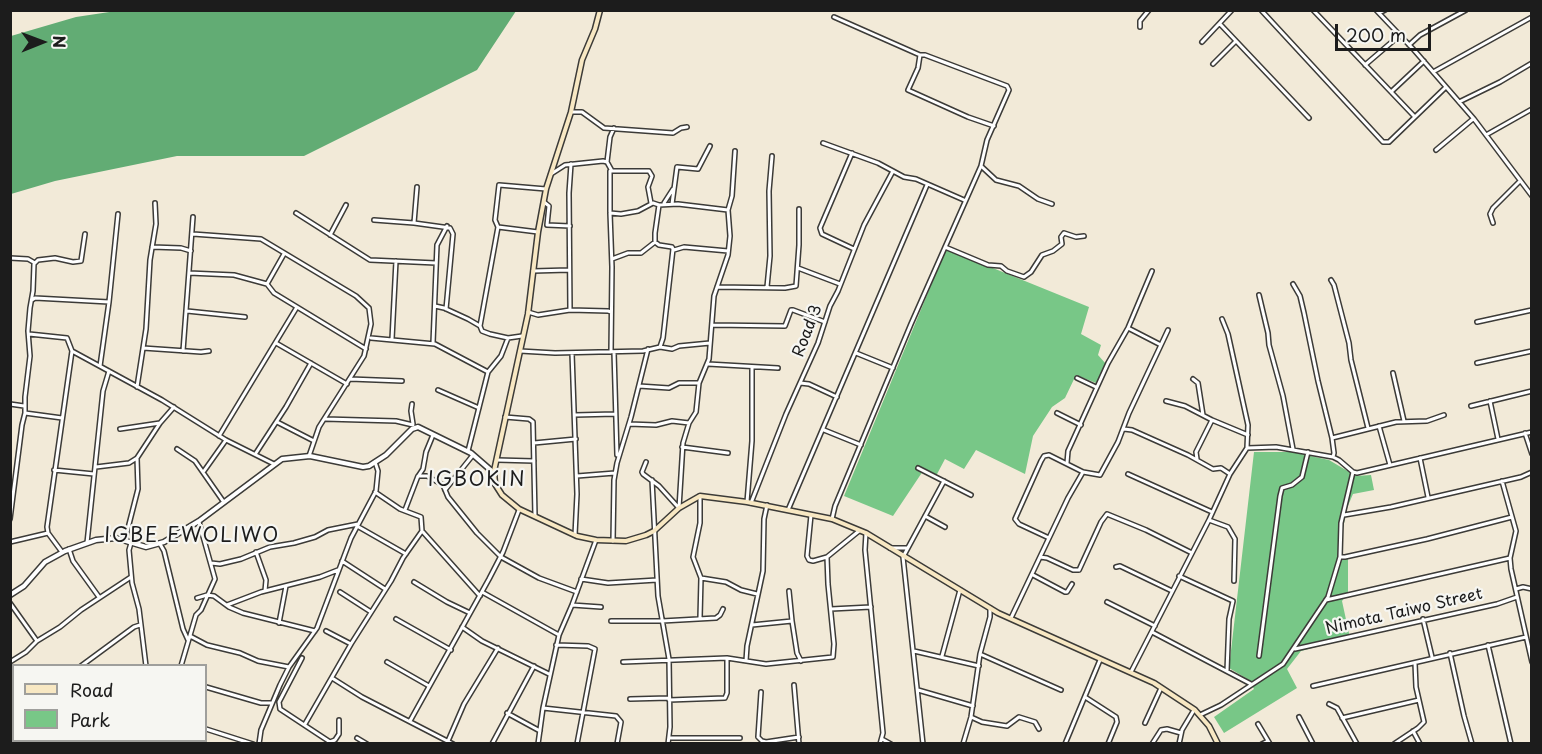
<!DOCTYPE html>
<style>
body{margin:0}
#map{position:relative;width:1542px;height:754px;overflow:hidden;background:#f2ead8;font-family:"Playpen Sans",sans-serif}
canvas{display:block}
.frame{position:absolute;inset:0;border:12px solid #1c1c1c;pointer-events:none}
.legend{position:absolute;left:12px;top:664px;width:195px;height:78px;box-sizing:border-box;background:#f6f6f2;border:2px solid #9f9f9c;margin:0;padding:8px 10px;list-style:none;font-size:18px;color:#1c1c1c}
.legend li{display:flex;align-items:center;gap:12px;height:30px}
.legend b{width:30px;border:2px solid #9f9f9c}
.north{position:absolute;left:12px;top:12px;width:60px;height:60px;-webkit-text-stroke:4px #f6f6f2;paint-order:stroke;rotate:89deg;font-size:16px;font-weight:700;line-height:24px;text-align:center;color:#1c1c1c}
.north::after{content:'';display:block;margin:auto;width:21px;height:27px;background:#1c1c1c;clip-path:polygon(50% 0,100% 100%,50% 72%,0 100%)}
.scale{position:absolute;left:1335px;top:24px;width:96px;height:27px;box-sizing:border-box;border:3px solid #1c1c1c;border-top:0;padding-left:8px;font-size:18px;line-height:21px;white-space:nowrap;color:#1c1c1c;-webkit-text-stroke:4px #f6f6f2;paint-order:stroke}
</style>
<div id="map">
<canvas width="1542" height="754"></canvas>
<div class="frame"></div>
<ul class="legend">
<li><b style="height:8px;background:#f8e8c3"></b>Road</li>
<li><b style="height:16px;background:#78c787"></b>Park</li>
</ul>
<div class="north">N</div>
<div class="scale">200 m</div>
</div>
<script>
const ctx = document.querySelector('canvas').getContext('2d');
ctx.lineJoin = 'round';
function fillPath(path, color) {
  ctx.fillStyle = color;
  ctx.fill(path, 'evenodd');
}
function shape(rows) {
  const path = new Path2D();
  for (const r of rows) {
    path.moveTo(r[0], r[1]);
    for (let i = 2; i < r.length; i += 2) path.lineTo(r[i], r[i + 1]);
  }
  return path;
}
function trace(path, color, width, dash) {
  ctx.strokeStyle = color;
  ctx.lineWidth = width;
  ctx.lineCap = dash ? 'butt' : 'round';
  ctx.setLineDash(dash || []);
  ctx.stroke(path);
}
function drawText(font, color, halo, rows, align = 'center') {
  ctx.font = font + ' "Playpen Sans",sans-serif';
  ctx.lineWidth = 4.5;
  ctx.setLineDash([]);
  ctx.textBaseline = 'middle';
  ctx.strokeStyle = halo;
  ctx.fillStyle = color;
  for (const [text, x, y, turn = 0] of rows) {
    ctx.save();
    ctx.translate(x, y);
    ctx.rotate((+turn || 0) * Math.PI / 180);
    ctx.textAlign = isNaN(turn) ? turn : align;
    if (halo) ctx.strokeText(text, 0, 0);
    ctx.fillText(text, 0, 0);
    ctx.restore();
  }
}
fillPath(shape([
 [946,249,1089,307,1081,334,1101,345,1098,355,1106,364,1096,383,1076,375,1065,398,1052,407,1033,436,1025,474,976,450,964,469,945,459,936,476,923,471,893,516,844,496],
 [1254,452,1292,452,1329,460,1356,476,1371,475,1374,490,1353,494,1347,508,1338,554,1348,559,1348,593,1342,601,1350,638,1301,651,1287,669,1297,688,1224,733,1214,717,1254,689,1249,680,1229,668]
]), '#78c787');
fillPath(shape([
 [116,11,116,10,516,11,477,70,304,156,177,156,55,181,11,194,11,36,76,17]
]), '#62ac74');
const minor = shape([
 [1261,10,1383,142,1389,142,1446,87],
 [1313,10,1414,116],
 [1376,10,1414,50,1474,119,1532,196],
 [1379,13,1385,10],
 [1220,24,1309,118],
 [1140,27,1140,21,1149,10],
 [1202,42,1232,10],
 [1409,45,1420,35,1466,10],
 [920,55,918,68,908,90,968,117,994,126],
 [1213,64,1236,41],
 [1365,65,1400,35],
 [1433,72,1532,17],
 [1391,92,1424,61],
 [1459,102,1500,82,1532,63],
 [571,112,582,112,604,128,673,133,681,128,687,127],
 [1486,135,1532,109],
 [823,143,878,163,904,177,916,179,964,200],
 [1436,150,1473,119],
 [852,153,820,228,822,234,854,249],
 [607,162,610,137,614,128],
 [981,166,996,180,1019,186,1038,199,1052,204],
 [551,174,565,165,603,161,607,162,612,171,649,171,652,176,648,187,651,203],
 [544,202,549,206,547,225,570,226],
 [664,203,673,189],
 [672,204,677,167,698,169,710,146],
 [610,212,610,171],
 [296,213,370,260,436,263],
 [374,220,414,223,450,228,453,234,446,309],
 [414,223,417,187],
 [1493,223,1490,214,1493,208,1519,182],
 [498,227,495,220,499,185,546,189],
 [193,234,261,239,356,296,369,308,371,324,364,356,319,427,309,456],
 [330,235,346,205],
 [152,247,181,248,191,251],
 [945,247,988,265,1001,266,1007,271,1024,277,1031,272,1042,255,1053,251,1062,244,1061,237,1064,233,1076,237,1084,236],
 [674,250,684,247,728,251],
 [10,258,28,259,35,263],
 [612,259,628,253,641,253,655,242],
 [798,268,840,284],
 [533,271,569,270],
 [189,273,234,275,267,284,274,293,366,349],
 [1331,280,1334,285,1349,343,1351,360,1368,428],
 [267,284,284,254],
 [1293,284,1300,296,1304,313,1318,381,1332,438,1334,453,1333,457],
 [717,287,785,288,796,286,799,245,799,209],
 [767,287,770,256,769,191,772,156],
 [1259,295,1268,333,1269,345,1283,396,1293,449],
 [32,300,35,298,109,302],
 [435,306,444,308,468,319,480,326,482,331,490,334,508,338,522,336],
 [570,310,569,193,571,164],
 [187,311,245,317],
 [528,312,538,315,570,310,608,311,611,312],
 [1222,319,1228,334,1248,425,1247,448],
 [1477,322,1532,310],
 [713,325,785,326,791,310,793,310,825,322],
 [480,326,498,227,538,232],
 [1128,328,1161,345],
 [29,334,67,338,72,351,47,527,48,533,62,552],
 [371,338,435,344,488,372],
 [392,339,396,261],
 [276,343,347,384],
 [433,343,437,245,447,226],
 [660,347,672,349,679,346,710,343],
 [143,348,201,352,209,351],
 [72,351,162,400,226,440,274,464],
 [183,351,193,217],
 [520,351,555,353,643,351,660,347,663,338,673,249,672,247,659,245,655,242,655,233,659,205],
 [611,352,612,267,610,213,621,214,638,211,653,203,659,205,678,204,728,210],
 [614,352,617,455],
 [572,353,577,494,575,535],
 [856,353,893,368],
 [1477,363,1532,351],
 [708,364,778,368],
 [100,366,109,302,118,214],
 [1393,373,1404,421],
 [1077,378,1096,387],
 [350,379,402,381],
 [1193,379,1198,383,1203,415],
 [800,383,809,384,837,397],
 [639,386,669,388,679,383,699,383],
 [137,387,146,329,150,260,156,224,155,203],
 [438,390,479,408],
 [1166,401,1185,406,1212,420,1248,435],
 [1490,401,1498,439],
 [10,404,24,406],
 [412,404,411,411,413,424],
 [1471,406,1532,391],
 [25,413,62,418],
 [1057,413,1081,425],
 [575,415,615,414],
 [505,417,529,419,533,422,535,516],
 [325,419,396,421,413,425],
 [277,422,314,441],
 [629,424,656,425,672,421,689,423],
 [1379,426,1390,465],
 [120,429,160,423],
 [1124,429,1132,430,1188,455,1213,469,1221,468,1230,474],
 [824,430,861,445],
 [1525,433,1532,454],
 [219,436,297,307],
 [1332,438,1396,422,1427,421,1444,415],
 [534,443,576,439],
 [682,447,728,453],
 [177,449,195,461,223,501],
 [468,451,488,372,501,356,508,338],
 [256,453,286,407,311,363],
 [1420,458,1428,497],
 [1197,459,1196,452,1212,420],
 [497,460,534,461],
 [646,462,642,472,643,474,659,486,678,507],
 [1067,463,1068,451,1108,363,1128,328,1152,271],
 [96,467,129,463,137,458],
 [918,468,971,495],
 [54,470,94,474],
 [204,471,226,440],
 [1128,474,1212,512],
 [419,475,423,469,426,452,433,435],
 [577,476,615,473],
 [652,480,658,596,669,659,670,727,668,744],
 [1502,481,1516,531,1510,558,1511,569,1532,662],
 [445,490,473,455],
 [700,496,700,523,693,557,701,578,700,618],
 [747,502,752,441,752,367],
 [751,503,786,414,818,343,830,306,838,291,864,225,893,171],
 [679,508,683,443,689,423,696,412,699,383,709,359,714,296,728,255,730,236,728,210,732,196,735,151],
 [405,510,418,476,427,476,443,485,448,497,477,533,501,557,539,578,577,592],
 [788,510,927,185],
 [811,515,807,556,809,560,813,561,827,557,859,531],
 [1344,515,1391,507,1521,477,1532,472],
 [925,516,945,527],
 [10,519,22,425,25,413,25,397,30,356,28,331,30,308,33,291,34,264,38,260,55,258,73,262,81,261,85,234],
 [832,519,835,506,911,324,981,166,987,140,1009,90,1007,86,925,55,920,55,834,17],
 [1209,520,1228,527,1235,539,1234,581],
 [357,526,406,554],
 [423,532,480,596],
 [866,533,865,550,883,733,880,744],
 [1049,538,1019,524,1015,519,1041,461,1044,456,1049,455,1083,472,1100,475,1118,442,1129,413,1168,330],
 [125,540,138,489,137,458,160,423,174,407],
 [613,541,614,480,617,463,631,417,648,349],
 [10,542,48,533],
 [87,543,103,391,109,371],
 [131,543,129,550,132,583,139,609,146,666],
 [160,544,164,551,183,629,188,640],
 [890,548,907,548],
 [69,549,73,561,99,597],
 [256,552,266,580,265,591],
 [1040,557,1047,558,1073,570,1079,570,1101,522,1107,514,1146,530,1192,553],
 [1340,557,1345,557,1427,539,1512,517],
 [342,561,385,589],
 [211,563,220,564,241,559,270,547,294,543,315,537,328,530,358,524],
 [1116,567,1120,566,1172,591],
 [1033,575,1065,592,1067,592,1072,584],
 [1179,576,1233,601,1229,619,1227,671],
 [701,578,726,582,741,590,757,594],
 [581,579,608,583,657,580],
 [414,582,447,602,470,613],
 [1516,589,1523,587,1532,589],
 [789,591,792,621],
 [340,592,371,612],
 [482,592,559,635],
 [197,598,207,595,214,596,229,607,243,613,315,631],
 [1326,600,1510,558],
 [1107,602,1155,626],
 [10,603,37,641],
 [227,605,261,592,320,577,338,570],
 [572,605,601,607],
 [831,609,871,607],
 [1011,618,1068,498,1083,472],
 [396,619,451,650],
 [1423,619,1432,657],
 [611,621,662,621,716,618,720,615,723,609],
 [279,623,286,586],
 [752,625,792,621,797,653,801,661],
 [462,627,482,641,549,674],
 [326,631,351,644],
 [1152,632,1251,684],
 [190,636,207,645,240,653,258,661,289,667],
 [556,645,588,646,595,649,577,744],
 [1488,645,1511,744],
 [1295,649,1497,604,1517,597],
 [914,651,979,666],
 [1450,653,1464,716,1472,744],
 [980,654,1061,690],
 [942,656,960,590],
 [1259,656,1280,496,1282,488,1292,485,1302,477,1308,452],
 [302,658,279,702,280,709,330,742,335,740,339,734,339,720],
 [746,661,747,646,763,571,764,519,767,505],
 [10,662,26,652,37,641,60,627,81,610,131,577],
 [387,662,429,686],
 [623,662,727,658,766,664,833,657,834,644,828,584,827,557],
 [81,666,134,627,140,625],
 [181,666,196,615,201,610,215,579,199,522],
 [1131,672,1209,520,1230,474,1247,448,1276,447,1333,457,1339,460,1353,472,1357,473,1532,432],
 [332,678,362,697,453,744],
 [794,685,799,744],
 [1313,686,1526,637],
 [206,687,261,703,271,703],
 [918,690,973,706],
 [761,692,758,737,762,741,766,742,799,737],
 [1085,697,1116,717,1117,722,1108,744],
 [630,699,669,698],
 [669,700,725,698,727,693,727,658],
 [1329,704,1337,708,1357,744],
 [543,708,616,716,621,722,617,744],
 [507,713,540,731],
 [1200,715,1221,705,1283,664,1328,597,1340,557,1341,523,1353,472],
 [10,717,14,715],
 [971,717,982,722,1007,726,1019,717,1035,722,1039,729],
 [1299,717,1313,744],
 [1342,718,1419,700],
 [410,721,489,579,503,552,519,510],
 [1145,723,1161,688],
 [305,724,351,644,391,581,403,558,422,531,421,517,400,509,375,492],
 [1258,724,1270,744],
 [206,729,253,744],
 [1413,731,1420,744],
 [357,738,367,744],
 [670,738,740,738],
 [882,739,891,744],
 [10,741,12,744],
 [448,741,464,704,498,648],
 [41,744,45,740],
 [113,744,118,740],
 [162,744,162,740],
 [259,744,261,730,280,685,289,667,317,628,351,538,376,491,378,471,375,462],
 [492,744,534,666],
 [538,744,543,708,559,635,572,605,596,540],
 [923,744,903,557,944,481],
 [963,744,971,717,980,654,990,617,990,608],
 [1065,744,1100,660],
 [1152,744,1161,730,1167,729,1181,733],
 [1179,744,1182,730,1194,710],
 [1262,744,1268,741],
 [1394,744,1418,728,1424,722,1416,687,1415,663]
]);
const tertiary = shape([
 [10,595,24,586,45,562,65,551,96,540,116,538,146,547,164,542,199,521,282,459,310,456,363,467,369,466,386,455,412,429,418,427,471,453,494,473]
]);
const secondary = shape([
 [600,10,595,29,582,60,571,112,546,189,538,232,528,314,494,471,495,484,502,495,519,509,577,536,596,540,626,541,646,535,654,531,679,508,700,496,747,502,832,519,866,533,998,613,1154,683,1195,710,1209,726,1218,744]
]);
trace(minor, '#3c3b38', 6);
trace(tertiary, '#3c3b38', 7);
trace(secondary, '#3c3b38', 7);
trace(minor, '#fff', 3);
trace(tertiary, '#fff', 4);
trace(secondary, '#f8e8c3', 4);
drawText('16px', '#1c1c1c', '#f6f6f2', [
 ["Road 3",808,331,-69],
 ["Nimota Taiwo Street",1404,612,-13]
]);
ctx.letterSpacing = '1.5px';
drawText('20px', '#1c1c1c', '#f6f6f2', [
 ["IGBOKIN",477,480],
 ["IGBE EWOLIWO",192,536]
]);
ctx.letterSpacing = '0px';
</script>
